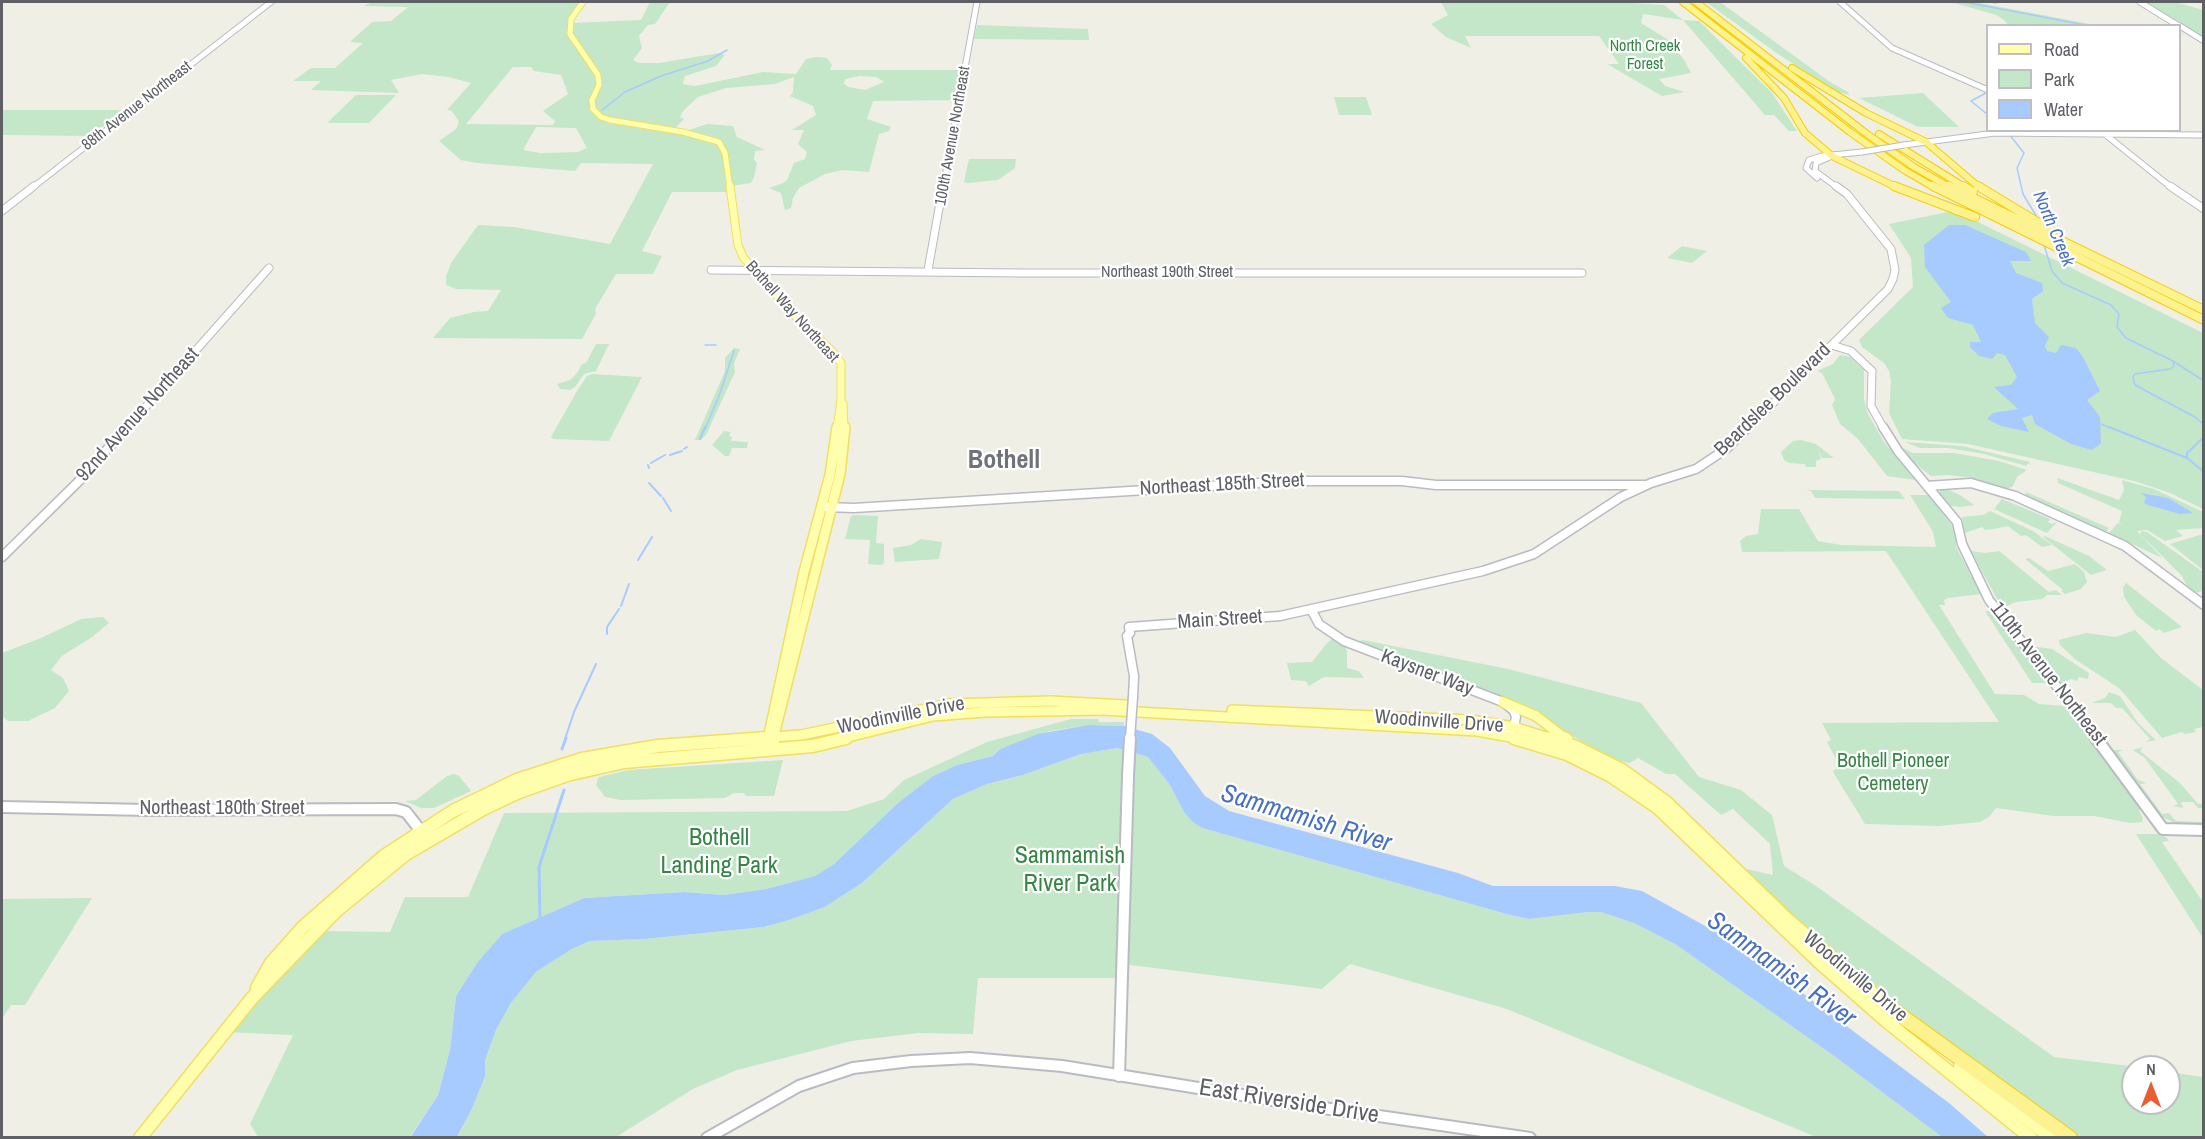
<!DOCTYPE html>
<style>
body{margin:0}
#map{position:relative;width:2205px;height:1139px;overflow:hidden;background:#f0efe6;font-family:"Archivo Narrow",sans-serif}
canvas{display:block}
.frame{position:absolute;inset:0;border:3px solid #5e6066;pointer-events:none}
.legend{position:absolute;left:1986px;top:24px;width:195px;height:108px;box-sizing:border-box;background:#fff;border:2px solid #bfbfc2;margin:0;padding:8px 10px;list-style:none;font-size:18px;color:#5e6066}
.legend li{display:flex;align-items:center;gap:12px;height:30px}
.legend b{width:30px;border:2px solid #bfbfc2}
.north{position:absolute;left:2121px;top:1055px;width:60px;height:60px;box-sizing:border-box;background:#fff;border:2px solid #bfbfc2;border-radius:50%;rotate:0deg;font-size:16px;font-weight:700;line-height:24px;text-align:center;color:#5e6066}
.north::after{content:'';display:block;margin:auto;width:21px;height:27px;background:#e95d33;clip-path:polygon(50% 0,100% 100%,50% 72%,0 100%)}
</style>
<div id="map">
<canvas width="2205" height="1139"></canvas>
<div class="frame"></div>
<ul class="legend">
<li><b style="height:8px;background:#fffeac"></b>Road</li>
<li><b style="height:16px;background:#c3e7c8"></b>Park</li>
<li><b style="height:16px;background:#a7cbff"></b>Water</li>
</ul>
<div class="north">N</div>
</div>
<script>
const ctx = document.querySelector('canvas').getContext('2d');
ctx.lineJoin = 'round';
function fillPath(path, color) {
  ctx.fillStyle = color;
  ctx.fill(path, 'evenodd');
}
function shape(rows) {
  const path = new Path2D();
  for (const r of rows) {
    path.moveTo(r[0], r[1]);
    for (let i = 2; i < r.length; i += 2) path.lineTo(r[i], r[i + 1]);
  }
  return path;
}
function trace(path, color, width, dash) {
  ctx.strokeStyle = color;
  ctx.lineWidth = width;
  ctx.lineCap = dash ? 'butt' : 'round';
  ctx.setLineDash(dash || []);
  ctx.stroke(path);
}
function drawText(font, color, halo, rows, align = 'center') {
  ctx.font = font + ' "Archivo Narrow",sans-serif';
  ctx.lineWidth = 4.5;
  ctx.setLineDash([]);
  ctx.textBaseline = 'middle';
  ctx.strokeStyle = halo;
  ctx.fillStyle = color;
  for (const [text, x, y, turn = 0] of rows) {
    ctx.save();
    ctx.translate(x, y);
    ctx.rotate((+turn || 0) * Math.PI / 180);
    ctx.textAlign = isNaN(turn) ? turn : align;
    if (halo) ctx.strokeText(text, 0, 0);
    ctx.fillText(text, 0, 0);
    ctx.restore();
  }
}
fillPath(shape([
 [372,2,583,2,572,23,641,20,650,2,670,2,655,24,648,25,639,36,642,48,633,60,639,63,659,63,719,53,725,55,716,66,685,76,683,84,695,86,763,72,796,74,806,59,816,57,827,58,832,65,830,70,965,70,959,100,873,101,867,119,891,127,889,131,879,134,869,172,842,170,825,174,799,188,793,198,791,208,785,210,781,193,769,188,783,183,787,180,794,163,805,159,807,152,798,144,804,130,792,130,816,115,813,106,790,96,793,92,794,77,775,84,726,88,698,97,683,111,680,117,684,119,673,130,683,132,707,124,733,126,737,137,765,150,755,151,754,159,757,163,754,177,751,183,731,186,731,192,672,192,642,251,662,256,653,274,616,274,595,309,596,314,582,339,433,338,450,318,474,312,488,311,501,290,456,289,446,285,446,277,451,263,478,225,514,227,610,244,653,164,581,163,575,171,477,163,461,160,439,141,456,129,459,122,452,111,447,110,471,83,448,77,422,74,391,80,399,93,311,90,321,81,293,81,311,68,335,68,363,43,350,42,372,22,391,21,408,7,364,6],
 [513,67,531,67,534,71,561,75,568,94,543,111,555,121,553,125,466,124],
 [860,76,876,77,884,82,865,90,849,87,844,84,845,79],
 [536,127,576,128,587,148,578,152,540,153,523,150],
 [1441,2,1633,2,1631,3,1664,5,1683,20,1699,21,1772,93,1797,131,1789,131,1774,115,1765,115,1683,20,1643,14,1641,23,1667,39,1685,61,1691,73,1659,79,1665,86,1685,92,1662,96,1607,64,1619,64,1599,36,1465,36,1471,48,1446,37,1431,24,1448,15],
 [1706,2,1720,2,1830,82,1848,92,1849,95,1838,92,1778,54],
 [1951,2,1974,2,2095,25,2008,25,2004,20,1996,15],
 [2146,2,2175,2,2203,10,2203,37],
 [977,25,1088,29,1089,40,974,39],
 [1923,93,1959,127,1918,127,1859,98],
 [356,95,396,95,369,123,327,123],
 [1334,97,1366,97,1372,115,1339,115],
 [2,110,125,110,90,136,2,135],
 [969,159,1016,159,1015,168,998,180,968,183,964,182],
 [1948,212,1970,218,2203,333,2203,509,2170,493,2134,481,1968,444,1902,439,1889,413,1891,380,1889,371,1884,363,1862,347,1859,340,1913,287,1911,258,1889,224],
 [1682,246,1707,251,1692,263,1667,258],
 [596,344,609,344,596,371,584,374,575,387,570,390,560,389,557,384,570,380,577,373,582,364,586,363],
 [734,348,740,349,734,363,735,372,706,435,701,440,695,440,725,371,725,358],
 [1840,355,1851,357,1864,370,1864,399,1868,414,1884,442,1915,480,1887,476,1858,439,1840,424,1832,405,1835,399,1822,373,1817,371,1833,364],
 [592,374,642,377,609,441,553,439,551,437,577,391,587,376],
 [724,431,731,432,729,436,732,437,731,441,748,442,747,448,732,448,729,456,725,456,712,445],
 [1801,440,1816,444,1834,458,1822,458,1818,450,1821,459,1816,461,1816,467,1806,467,1805,464,1789,463,1784,460,1781,452,1793,441],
 [1905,442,1962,446,2030,462,2026,466,1984,454,1948,448,1920,448],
 [1901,447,1913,453,1954,453,1999,461,2027,470,2017,477,2013,486,2007,489,1972,478,1948,475,1931,476,1910,460],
 [2057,478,2119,500,2124,490,2122,480,2154,489,2203,512,2203,528,2176,530,2183,536,2165,541,2147,530,2137,531,2162,558,2109,533,2118,523,2122,524,2119,522,2122,511,2058,483],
 [1943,487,1960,495,1974,505,1961,507,1951,506,1939,493],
 [1805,490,1899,491,1905,499,1815,498,1811,491],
 [2026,492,2109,528,2106,532,2025,497],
 [1910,495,1929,495,1956,531,1956,547,1981,594,1948,598,1944,600,1945,605,1939,605,1995,694,2024,695,2039,704,2066,706,2105,755,2142,810,2139,810,2143,819,2142,822,2130,823,2094,816,2054,816,1996,808,1989,817,1980,822,1939,826,1865,824,1833,772,1839,765,1827,742,1831,740,1822,723,1999,722,1886,551,1742,552,1740,541,1746,536,1758,534,1761,509,1799,509,1818,541,1841,545,1936,547,1933,532],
 [2002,499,2050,519,2048,522,2052,524,2057,522,2047,533,1994,509],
 [1990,511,2033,531,2052,545,2042,547,2026,535,2021,536,2008,526,1994,529,1985,530,1982,527,1965,533,1962,517,1983,515],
 [854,515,878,516,876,543,884,544,884,563,881,565,868,564,870,540,845,539,851,516],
 [2142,531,2147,532,2203,572,2203,591,2195,593,2189,589,2182,576,2140,534],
 [2203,534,2204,534,2203,570,2170,544],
 [2045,536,2089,556,2107,570,2091,575,2043,537],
 [921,539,942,542,939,559,895,562,893,548,911,545],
 [1971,551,1985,553,1999,551,2049,592,2056,590,2062,595,2047,595,2042,599,2016,602,2002,608],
 [2029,558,2048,571,2075,564,2084,572,2087,582,2081,589,2065,594,2061,591,2063,590,2025,559],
 [2126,583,2182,627,2164,633,2159,629,2156,631,2136,615,2124,597,2123,587],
 [1985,611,1991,611,2048,683,2032,683],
 [103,617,109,623,92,637,62,656,51,670,63,678,69,691,55,708,28,721,8,721,2,716,2,653,41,638,81,619],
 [2135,630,2161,658,2203,690,2203,727,2194,729,2196,732,2185,734,2182,732,2162,738,2119,688,2076,660,2060,645,2059,640,2086,633,2116,637],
 [1336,636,1344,641,1347,652,1347,668,1359,671,1364,678,1324,677,1309,686,1306,681,1291,680,1287,663,1312,662,1327,643],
 [1363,640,1508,669,1641,703,1699,777,1741,790,1772,815,1784,866,1816,886,2054,1057,2138,1067,2133,1067,2133,1103,2169,1103,2169,1072,2203,1077,2203,1137,2070,1137,1966,1065,1732,866,1773,875,1770,844,1733,809,1721,815,1675,774,1666,774,1638,758,1630,763,1620,761,1582,742,1522,704,1357,642],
 [2030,646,2052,649,2089,673,2088,679,2079,677,2077,681,2071,679,2062,684],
 [2109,692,2120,696,2138,723,2156,740,2146,742,2150,739,2122,708,2116,708,2111,703,2091,703,2105,698],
 [1071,719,1098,719,1099,722,1124,722,1124,726,1088,725,1050,731,1000,749,993,756,957,765,933,776,899,802,834,864,815,876,766,889,724,895,684,892,584,898,502,934,477,963,456,996,450,1050,438,1095,410,1137,258,1137,250,1124,293,1035,225,1032,317,931,390,932,405,897,468,897,504,813,847,811,884,799,904,780,987,742],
 [2143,747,2140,751,2180,783,2198,804,2203,804,2203,808,2198,808,2193,802,2181,802,2183,808,2173,806,2178,804,2145,758,2133,750],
 [1118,748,1148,757,1170,785,1184,812,1202,828,1510,915,1529,919,1589,912,1601,912,1634,923,1675,944,1834,1056,1942,1137,1816,1137,1507,1009,1350,964,1322,989,1122,964,1121,978,978,978,973,1034,919,1033,851,1041,737,1070,693,1089,616,1137,457,1138,472,1109,485,1076,485,1060,496,1030,511,1003,536,972,572,949,590,941,645,939,764,927,789,920,825,907,862,883,953,799,987,784,1023,775,1081,754],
 [2113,750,2123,750,2118,752,2138,780,2147,783,2140,784,2162,814,2169,813,2176,821,2203,822,2203,824,2175,823,2162,817],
 [783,760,774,796,746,796,744,793,734,793,725,798,621,800,605,797,596,785,598,778,603,776,629,770],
 [454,774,459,776,471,791,434,808,421,808,405,801,416,800,447,776],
 [2136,834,2160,834,2167,838,2169,841,2162,842,2203,902,2203,938],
 [92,898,25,1005,11,1005,2,1019,2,899]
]), '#c3e7c8');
fillPath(shape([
 [1949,225,1965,225,2026,252,2031,261,2010,261,2016,273,2042,283,2043,291,2032,299,2035,323,2049,337,2045,346,2047,351,2056,353,2061,345,2076,348,2083,357,2100,391,2087,400,2100,417,2101,443,2092,450,2071,444,2035,424,2032,415,2022,418,2029,432,2001,426,1987,419,1993,413,2018,409,1994,387,2011,385,2017,377,2005,355,1997,353,1992,359,1979,356,1970,347,1970,342,1981,342,1973,325,1948,318,1941,308,1951,302,1925,267,1924,245],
 [2141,493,2168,498,2193,513,2180,514,2148,505,2144,503,2146,497],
 [1088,725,1124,726,1152,734,1170,748,1205,796,1229,811,1458,873,1493,886,1615,886,1642,891,1736,943,1949,1103,1988,1137,1942,1137,1834,1056,1675,944,1634,923,1601,912,1589,912,1529,919,1510,915,1202,828,1193,822,1184,812,1170,785,1148,757,1118,748,1081,754,1023,775,987,784,953,799,862,883,825,907,789,920,764,927,645,939,590,941,572,949,536,972,511,1003,496,1030,485,1060,485,1076,472,1109,457,1137,410,1138,438,1095,450,1050,456,996,477,963,502,934,584,898,684,892,724,895,766,889,815,876,834,864,899,802,933,776,957,765,993,756,1000,749,1038,734]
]), '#a7cbff');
trace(shape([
 [1964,2,2090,26],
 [1991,2,1996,3],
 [1988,92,1971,101,1988,115],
 [602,110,625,92,661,76,708,61,727,50],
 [2009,134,2024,153,2017,168,2023,194,2038,219],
 [2044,245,2052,271,2062,283,2111,305,2119,314,2117,327,2126,338,2173,361,2174,366,2170,369,2135,374,2133,377,2135,385,2195,417,2204,425],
 [705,345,716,345],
 [2173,361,2204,381],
 [2101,424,2113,429],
 [705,429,719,396,734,351]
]), '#a7cbff', 1.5);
trace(shape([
 [2109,427,2187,458],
 [2204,437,2187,453,2187,458,2204,472],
 [700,439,705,427],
 [684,449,687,447],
 [670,455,682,451],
 [651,463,665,455],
 [648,465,649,468],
 [649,483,661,496],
 [663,498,671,511],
 [638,560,652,537],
 [621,606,629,584],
 [607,634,607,627,619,609],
 [565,739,574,712,596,664]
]), '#a7cbff', 2);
trace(shape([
 [562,749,566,738],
 [540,918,539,867,564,790]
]), '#a7cbff', 3);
const secondaryFar3 = shape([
 [1840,2,1892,48,1988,90],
 [2140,2,2179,26],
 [2180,26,2204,41],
 [2106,135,2172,188],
 [1904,145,1995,133,2204,135],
 [1832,156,1816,163,1815,171,1838,188],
 [1817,178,1806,168,1809,160,1822,156,1862,152],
 [32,188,271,2],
 [943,188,977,2]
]);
const secondaryFar2 = shape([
 [2170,186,2204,209],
 [2,211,34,186],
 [711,270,1024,273,1582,273],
 [928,270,943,186],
 [1832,345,1851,351,1872,371,1871,406,1884,429],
 [126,429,269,268],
 [1747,429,1888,289,1893,279,1895,270,1891,249,1847,194,1836,186]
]);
const secondaryFar1 = shape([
 [1883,427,1898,451,1957,522,1962,544,1989,600,2098,739],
 [1927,486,1971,483,2015,496,2125,546,2204,605],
 [825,507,854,508,1292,481,1402,481,1436,485,1645,485],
 [2,557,79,481,127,427],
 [1311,609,1319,624,1344,641,1503,702,1514,711,1516,717,1514,727,1506,735],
 [1133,697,1134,676,1127,636,1130,633,1129,627,1280,616,1483,571,1534,554,1621,497,1651,483,1696,469,1726,449,1748,427]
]);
const secondary = shape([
 [2096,738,2163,829,2204,830],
 [2,807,148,810,396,809,406,812,424,835],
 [1119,1076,1128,776],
 [707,1138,799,1086,853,1068,911,1061,970,1058,1062,1066,1310,1106,1530,1138]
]);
const primaryFar3 = shape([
 [583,2,571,19,570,34,598,75,599,85,592,100,593,109,601,117,610,120,683,132,719,142,725,153,730,188]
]);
const primaryFar2 = shape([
 [730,186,738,245,743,257,795,316,831,350,841,363,841,400,837,429],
 [843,404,844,429]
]);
const primaryFar1 = shape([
 [1503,702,1536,716,1566,739],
 [1232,710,1471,720,1514,727,1552,739],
 [746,739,801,735,949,704,1050,701,1126,705],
 [768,739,804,572,830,475,837,427],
 [773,739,840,474,845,427],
 [840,739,933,716,985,712,1102,710,1477,731,1522,739]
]);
const primary = shape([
 [1514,738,1567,754,1611,776,1657,807,1819,962,1885,1020,2031,1138],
 [1547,738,1576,747,1622,770,1666,802,1786,918,1889,1007],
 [1564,738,1567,740],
 [773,741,774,738],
 [767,744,768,738],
 [257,988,271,963,303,927,384,856,453,811,517,780,582,759,658,746,766,738],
 [1960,1066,2051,1138],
 [140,1138,252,998,336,911,406,854,483,809,519,792,567,775,624,762,813,746,846,738]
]);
const highwayFar2 = shape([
 [1683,2,1850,132,1904,170,1935,188],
 [1696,2,1867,134,1914,167,1951,188],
 [1746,58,1784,98,1805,133,1832,156,1898,188],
 [1792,68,1866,113,1926,142,1980,188],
 [1879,134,1966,188]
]);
const highwayFar1 = shape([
 [1894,186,1975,217],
 [1933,186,2204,320],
 [1949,186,2204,310],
 [1963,186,1973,192],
 [1978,186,2052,231]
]);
const highway = shape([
 [1885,1004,2070,1138]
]);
trace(secondaryFar3, '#b9bbc2', 7);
trace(secondaryFar2, '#b9bbc2', 9);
trace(secondaryFar1, '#b9bbc2', 11);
trace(secondary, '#b9bbc2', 14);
trace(primaryFar3, '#f1df5d', 7);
trace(primaryFar2, '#f1df5d', 9);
trace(primaryFar1, '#f1df5d', 12);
trace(primary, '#f1df5d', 15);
trace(highwayFar2, '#f5ce01', 8);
trace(highwayFar1, '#f5ce01', 10);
trace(highway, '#f5ce01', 16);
trace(secondaryFar3, '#fff', 5);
trace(secondaryFar2, '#fff', 7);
trace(secondaryFar1, '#fff', 8);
trace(secondary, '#fff', 10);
trace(primaryFar3, '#fffeac', 5);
trace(primaryFar2, '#fffeac', 7);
trace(primaryFar1, '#fffeac', 9);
trace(primary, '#fffeac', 12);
trace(highwayFar2, '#fdf290', 6);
trace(highwayFar1, '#fdf290', 8);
trace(highway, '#fdf290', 14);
const secondaryBridgeFar2 = shape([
 [1862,152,1904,145]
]);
const secondaryBridgeFar1 = shape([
 [1130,739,1133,697]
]);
const secondaryBridge = shape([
 [1128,776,1130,738]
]);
trace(secondaryBridgeFar2, '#b9bbc2', 7, []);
trace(secondaryBridgeFar1, '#b9bbc2', 11, []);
trace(secondaryBridge, '#b9bbc2', 14, []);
trace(secondaryBridgeFar2, '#fff', 5);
trace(secondaryBridgeFar1, '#fff', 8);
trace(secondaryBridge, '#fff', 10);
drawText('16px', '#358645', '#fff', [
 ["North Creek",1645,47],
 ["Forest",1645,65]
]);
drawText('16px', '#5e6066', '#fff', [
 ["88th Avenue Northeast",137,106,-38],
 ["100th Avenue Northeast",953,136,-80],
 ["Northeast 190th Street",1167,273],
 ["Bothell Way Northeast",792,312,48]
]);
drawText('italic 18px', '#4871c4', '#fff', [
 ["North Creek",2053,229,67]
]);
drawText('20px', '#5e6066', '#fff', [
 ["Beardslee Boulevard",1773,400,-44],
 ["92nd Avenue Northeast",138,415,-48],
 ["Northeast 185th Street",1222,485,-3],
 ["Main Street",1220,620,-4],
 ["Kaysner Way",1427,673,21],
 ["110th Avenue Northeast",2048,674,52],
 ["Woodinville Drive",901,716,-11],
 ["Woodinville Drive",1439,722,4],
 ["Northeast 180th Street",222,809],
 ["Woodinville Drive",1855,977,40]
]);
drawText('20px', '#358645', '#fff', [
 ["Bothell Pioneer",1893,762],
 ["Cemetery",1893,785]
]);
drawText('24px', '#358645', '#fff', [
 ["Bothell",719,839],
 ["Landing Park",719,867],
 ["Sammamish",1070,857],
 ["River Park",1070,885]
]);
drawText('24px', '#5e6066', '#fff', [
 ["East Riverside Drive",1289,1102,9]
]);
drawText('bold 26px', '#6f7278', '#fff', [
 ["Bothell",1004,461]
]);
drawText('italic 26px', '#4871c4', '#fff', [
 ["Sammamish River",1306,819,17],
 ["Sammamish River",1781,970,36]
]);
</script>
